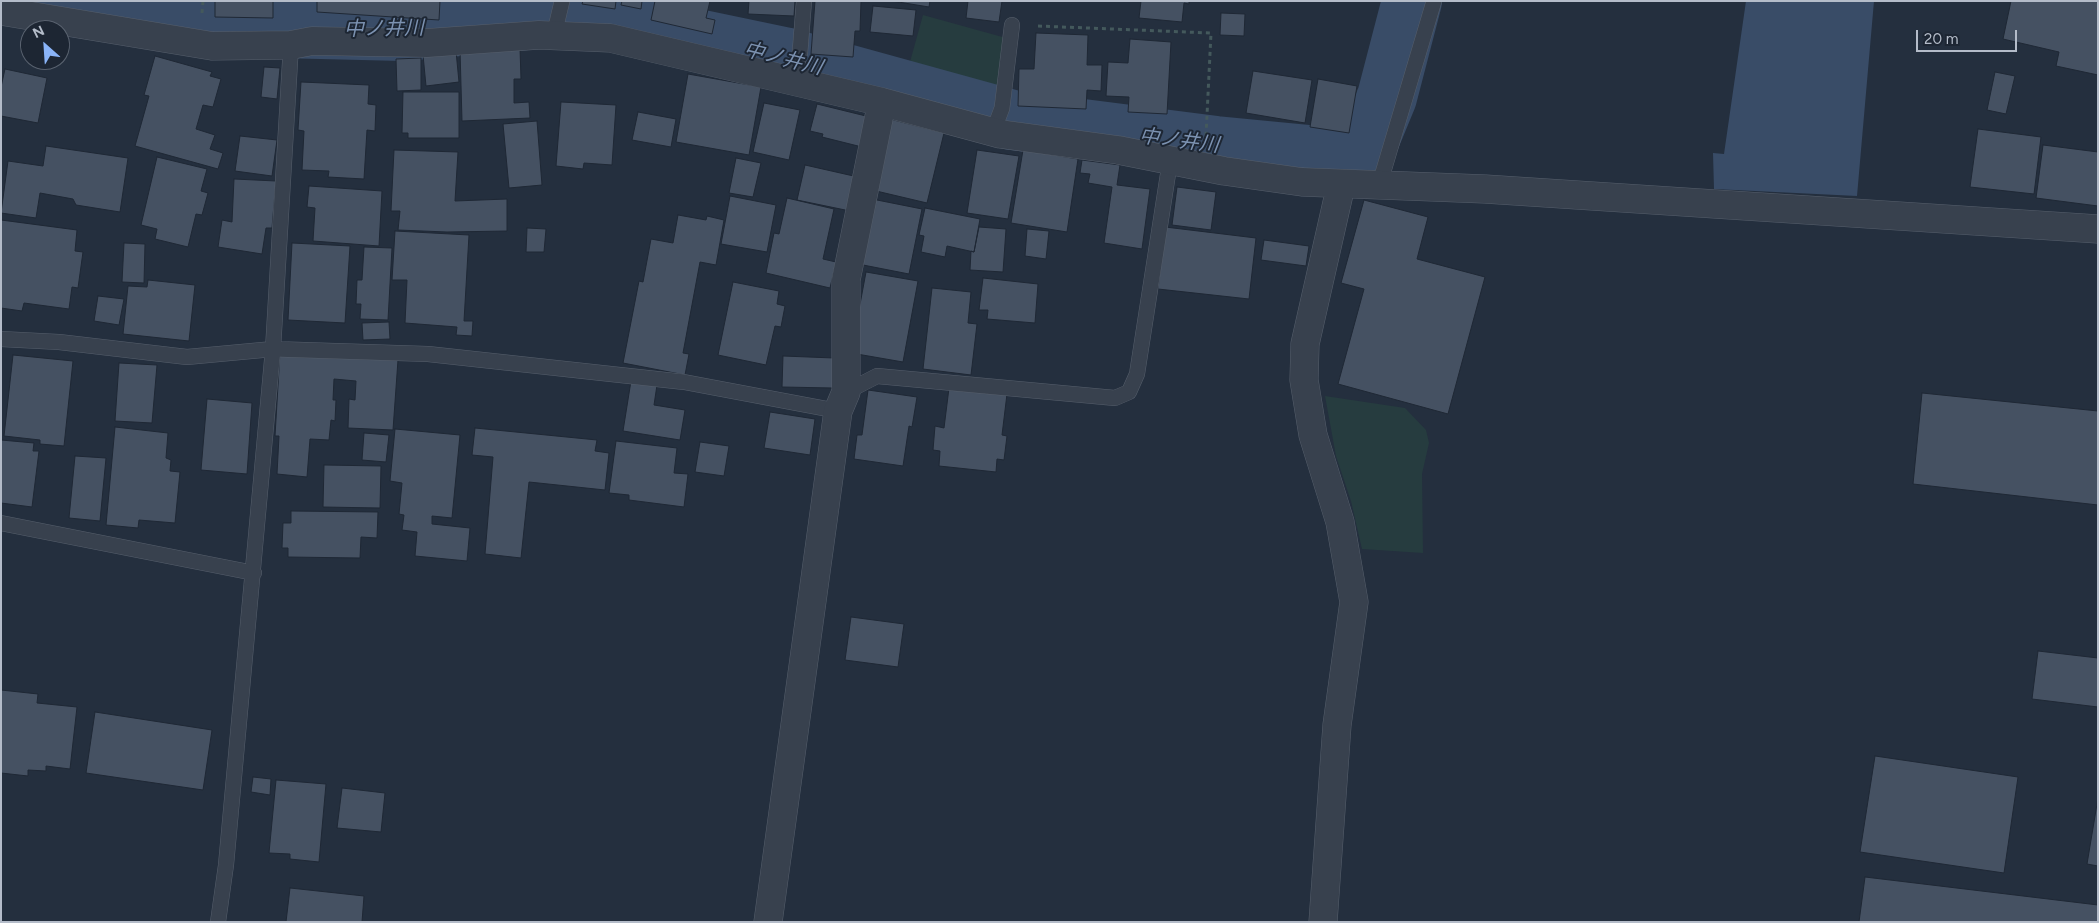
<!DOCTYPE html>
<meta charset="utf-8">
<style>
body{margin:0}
#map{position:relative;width:2099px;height:923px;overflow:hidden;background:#242f3e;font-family:Figtree,sans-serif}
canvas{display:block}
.frame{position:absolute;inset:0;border:2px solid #b4bcc9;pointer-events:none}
.north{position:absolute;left:20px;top:20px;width:50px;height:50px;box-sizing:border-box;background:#1d2633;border:1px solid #59626f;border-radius:50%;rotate:334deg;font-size:14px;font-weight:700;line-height:20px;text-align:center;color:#b4bcc9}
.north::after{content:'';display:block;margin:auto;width:18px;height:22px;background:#8ab4f8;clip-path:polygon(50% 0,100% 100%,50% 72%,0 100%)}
.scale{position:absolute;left:1916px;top:30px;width:101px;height:22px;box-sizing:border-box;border:2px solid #b4bcc9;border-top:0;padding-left:6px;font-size:15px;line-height:18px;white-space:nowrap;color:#b4bcc9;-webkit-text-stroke:4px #1d2633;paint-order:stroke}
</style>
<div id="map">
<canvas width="2099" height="923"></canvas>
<div class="frame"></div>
<div class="north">N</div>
<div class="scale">20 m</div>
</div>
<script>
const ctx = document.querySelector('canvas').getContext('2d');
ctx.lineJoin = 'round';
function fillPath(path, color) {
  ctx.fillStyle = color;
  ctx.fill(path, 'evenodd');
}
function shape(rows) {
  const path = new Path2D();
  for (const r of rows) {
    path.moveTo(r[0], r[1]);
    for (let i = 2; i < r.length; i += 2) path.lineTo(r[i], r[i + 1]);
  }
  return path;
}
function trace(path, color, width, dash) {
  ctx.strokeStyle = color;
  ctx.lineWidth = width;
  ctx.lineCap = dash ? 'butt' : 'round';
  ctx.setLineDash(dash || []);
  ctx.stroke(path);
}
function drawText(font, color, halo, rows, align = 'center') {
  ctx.font = font + ' Figtree,"Noto Sans JP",sans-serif';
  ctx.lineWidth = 4;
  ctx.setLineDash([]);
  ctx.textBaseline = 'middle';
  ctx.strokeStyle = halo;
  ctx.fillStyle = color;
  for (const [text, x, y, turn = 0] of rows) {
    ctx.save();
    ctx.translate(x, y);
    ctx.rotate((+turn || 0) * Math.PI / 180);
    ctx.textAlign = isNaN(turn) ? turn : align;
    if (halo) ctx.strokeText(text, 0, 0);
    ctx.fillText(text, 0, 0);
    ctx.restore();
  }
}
fillPath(shape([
 [923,15,1006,38,996,101,984,104,905,80],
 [1325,396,1405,408,1426,430,1429,443,1422,474,1423,553,1362,549,1351,501,1336,456]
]), '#263c3f');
fillPath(shape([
 [1746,1,1874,1,1857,196,1714,189,1713,153,1724,154]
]), '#394c67');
trace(shape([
 [36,1,196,26,403,31,582,15,784,57,1012,120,1216,146,1361,160,1387,97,1412,1]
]), '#394c67', 60);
const building = shape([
 [215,1,273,1,273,18,215,17,215,1],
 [317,1,440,1,439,20,317,12,317,1],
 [583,1,616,1,615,9,582,4,583,1],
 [622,1,642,1,641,9,621,5,622,1],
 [655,1,710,1,706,18,715,20,712,34,651,20,655,1],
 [749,1,795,1,794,16,748,14,749,1],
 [815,1,861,1,860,31,855,31,853,57,811,54,815,1],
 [892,1,930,1,929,7,892,1],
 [968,1,1002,1,999,22,966,18,968,1],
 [1141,1,1189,1,1189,4,1184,3,1182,22,1139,18,1141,1],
 [2011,1,2098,1,2098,75,2056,66,2059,52,2003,39,2011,1],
 [873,6,916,10,913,36,870,32,873,6],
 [1221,13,1245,14,1244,36,1220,35,1221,13],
 [1036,33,1088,35,1087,65,1102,65,1101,91,1087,90,1086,109,1018,106,1019,69,1034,69,1036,33],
 [1130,39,1171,42,1167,114,1128,112,1129,97,1106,96,1108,62,1128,63,1130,39],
 [520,48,521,79,514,79,514,103,529,102,530,118,462,121,460,50,520,48],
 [456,51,459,82,426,86,423,55,456,51],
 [155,56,212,72,210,76,221,79,213,107,203,105,196,129,215,135,210,149,223,153,218,169,135,146,149,96,144,95,155,56],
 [421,58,421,90,397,91,396,59,421,58],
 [264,67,280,68,277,99,261,97,264,67],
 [5,69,47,78,38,123,1,116,1,87,5,69],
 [1253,71,1312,80,1305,123,1246,113,1253,71],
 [1995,72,2015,76,2006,114,1987,110,1995,72],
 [688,74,761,87,749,155,676,142,688,74],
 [1318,79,1357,86,1349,133,1310,127,1318,79],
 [301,82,369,85,368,104,376,105,375,131,367,130,364,179,328,177,329,171,302,170,304,131,298,130,301,82],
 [403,92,459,92,459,138,408,138,408,133,402,133,403,92],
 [561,102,616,105,612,165,584,163,583,169,556,166,561,102],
 [764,103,800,110,789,160,753,152,764,103],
 [817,104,870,117,862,147,822,137,823,134,810,131,817,104],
 [638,112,676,119,671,147,632,140,638,112],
 [890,119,944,133,927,203,872,190,890,119],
 [537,121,542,185,509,188,503,124,537,121],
 [1978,129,2041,137,2034,194,1970,187,1978,129],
 [240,136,277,140,272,176,235,171,240,136],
 [2043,145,2098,152,2098,206,2036,198,2043,145],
 [46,146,128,158,120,212,76,205,73,199,40,193,36,218,1,213,8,161,43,166,46,146],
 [394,150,458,152,455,201,507,199,507,231,447,232,398,230,400,211,391,211,394,150],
 [977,150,1019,156,1008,219,967,213,977,150],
 [1023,150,1078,159,1067,232,1011,223,1023,150],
 [157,157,207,169,201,191,208,193,202,215,196,214,188,247,155,239,157,229,141,225,157,157],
 [736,158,761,163,753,197,729,193,736,158],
 [1082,160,1120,165,1117,185,1150,189,1142,249,1104,243,1112,187,1088,183,1090,174,1080,173,1082,160],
 [805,165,858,177,850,211,797,200,805,165],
 [234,179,276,181,272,228,266,228,262,254,218,247,222,220,232,222,234,179],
 [309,186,382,191,379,246,313,241,315,208,307,207,309,186],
 [1177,187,1216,192,1211,230,1172,225,1177,187],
 [730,196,776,205,767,252,721,244,730,196],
 [787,198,834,209,823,259,836,262,830,288,766,273,774,233,779,234,787,198],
 [872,199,922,209,909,274,858,264,872,199],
 [1364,200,1428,217,1417,259,1485,277,1448,414,1338,384,1364,289,1341,283,1364,200],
 [925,208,980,219,974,252,947,246,945,257,921,252,924,236,919,235,925,208],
 [678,215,706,220,707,216,724,220,716,265,700,262,683,353,689,354,685,375,623,363,639,281,643,282,651,239,673,243,678,215],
 [1,220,77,230,75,251,83,252,78,288,72,287,69,309,24,303,22,311,1,308,1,220],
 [979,227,1006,229,1003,272,970,270,971,251,974,252,979,227],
 [1165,227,1256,238,1249,299,1158,289,1165,227],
 [527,228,546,229,544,252,526,252,527,228],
 [1027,229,1049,231,1046,259,1025,256,1027,229],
 [395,231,469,235,464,321,473,321,472,336,456,335,457,327,405,323,407,280,392,280,395,231],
 [1264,240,1309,246,1306,266,1261,260,1264,240],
 [124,243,145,244,144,283,122,282,124,243],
 [292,243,350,246,345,323,288,320,292,243],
 [364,247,392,248,388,320,360,319,361,304,356,304,357,280,362,280,364,247],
 [866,272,918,281,903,362,851,353,866,272],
 [983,278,1038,284,1035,323,987,319,988,310,979,310,983,278],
 [148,280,195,285,189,341,123,334,128,286,147,287,148,280],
 [733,282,779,291,777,304,785,306,781,327,775,326,766,365,718,355,733,282],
 [932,288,971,292,968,323,977,324,971,375,923,369,932,288],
 [98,296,124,299,119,325,94,321,98,296],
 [389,322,390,339,363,340,362,323,389,322],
 [280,352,398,360,393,430,348,428,349,399,355,400,356,381,334,379,333,400,336,400,335,421,331,420,329,440,310,439,307,477,277,474,279,436,275,436,280,352],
 [13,355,73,361,64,446,40,444,40,440,4,436,13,355],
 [783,356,834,358,833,388,782,387,783,356],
 [119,363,157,365,152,423,115,421,119,363],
 [631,381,657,385,654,405,685,410,680,440,623,431,631,381],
 [949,388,1007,394,1002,435,1007,436,1004,460,997,459,996,472,939,466,940,451,933,450,935,426,944,428,949,388],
 [868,390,917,397,912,427,909,426,903,466,854,459,857,435,862,435,868,390],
 [1922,393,2098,411,2098,505,1913,484,1922,393],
 [207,399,252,403,247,474,201,470,207,399],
 [770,412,815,419,810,455,764,448,770,412],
 [115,427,168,433,166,458,171,460,170,471,180,472,175,523,139,520,138,528,106,525,115,427],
 [475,428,597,440,595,451,609,453,605,490,529,482,521,558,485,554,493,457,472,455,475,428],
 [395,429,460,435,452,518,432,516,432,524,470,528,467,561,415,556,417,532,402,530,404,515,399,514,402,483,390,481,395,429],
 [364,433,389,435,386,462,362,460,364,433],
 [1,440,34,443,33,451,39,451,32,507,1,503,1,440],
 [616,441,677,448,674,473,688,474,684,507,629,500,629,495,609,493,616,441],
 [700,442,729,446,724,476,695,472,700,442],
 [75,456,106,458,100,521,69,518,75,456],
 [324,465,381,466,380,508,323,507,324,465],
 [291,511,378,512,377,538,361,537,360,558,288,557,288,548,282,548,283,523,291,523,291,511],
 [851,617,904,624,898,667,845,660,851,617],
 [2038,651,2098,658,2098,707,2032,699,2038,651],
 [1,690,38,694,37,703,77,707,70,769,46,766,46,771,28,770,28,776,1,773,1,690],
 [95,712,212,730,203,790,86,773,95,712],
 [1875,756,2018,777,2004,873,1860,852,1875,756],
 [253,777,271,779,270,795,251,792,253,777],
 [276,780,326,784,319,862,290,859,290,854,269,853,276,780],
 [342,788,385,793,381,832,337,828,342,788],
 [2098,798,2098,866,2087,864,2098,798],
 [1865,877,2098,905,2098,922,1859,922,1865,877],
 [290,888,364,896,362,922,286,922,290,888]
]);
fillPath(building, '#455162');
trace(building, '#1f2835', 1);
const lane = shape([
 [554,35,562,1],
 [793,81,800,52,804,1],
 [993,132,1002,108,1012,25],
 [1379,186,1434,1],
 [1,339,59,342,187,357,273,349,428,354,684,382,838,411],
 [846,392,877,376,1115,398,1129,392,1137,374,1168,174,1173,159],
 [1,523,254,573],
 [218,922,226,865,273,349,291,45]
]);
const street = shape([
 [1,11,212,46,291,45,312,41,427,43,539,35,610,38,882,102,1000,134,1118,150,1224,171,1302,182,1485,189,2098,229],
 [768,922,838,411,846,392,846,280,882,102],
 [1323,922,1337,725,1354,602,1340,522,1313,435,1304,380,1305,344,1341,185]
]);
trace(lane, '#565f6c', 16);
trace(street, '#565f6c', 29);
trace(shape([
 [202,13,203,1],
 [1038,26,1211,33,1206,136]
]), '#44595c', 3, [4, 4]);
trace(lane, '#38414e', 15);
trace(street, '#38414e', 28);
drawText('italic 20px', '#7c92b1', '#1d2633', [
 ["中ノ井川",384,29,-1],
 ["中ノ井川",783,59,14],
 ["中ノ井川",1179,141,7]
]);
</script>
